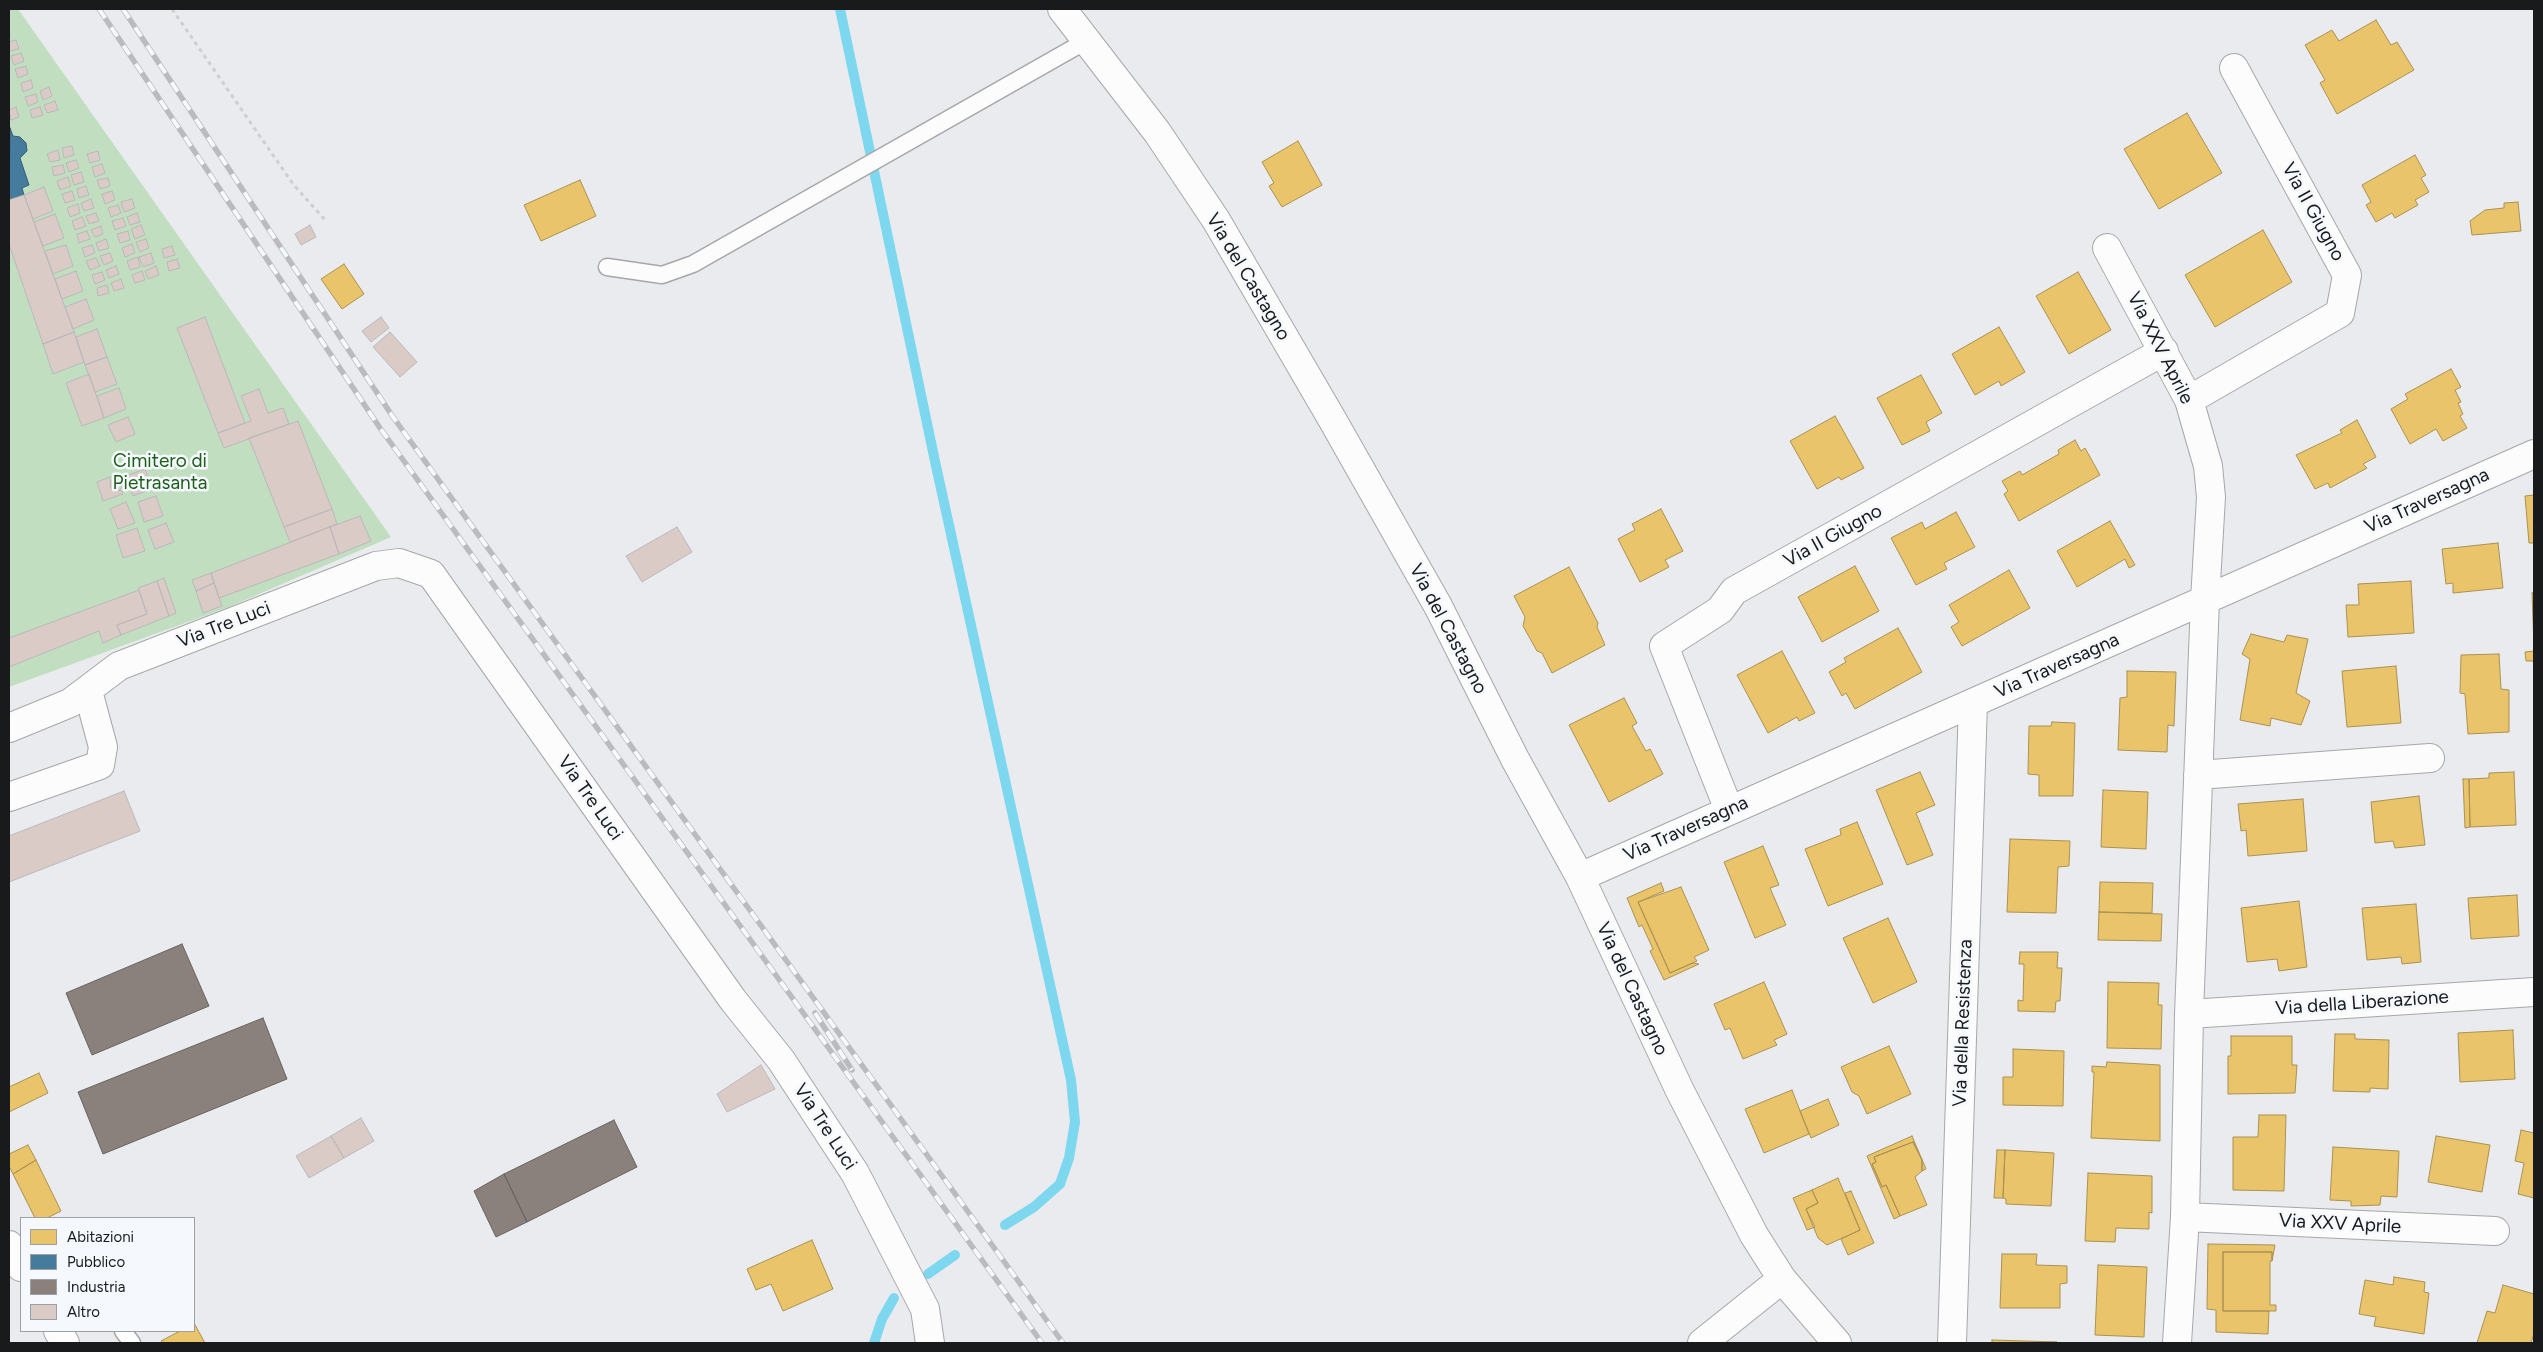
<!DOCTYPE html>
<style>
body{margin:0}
#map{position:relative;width:2543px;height:1352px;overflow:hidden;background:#e9ebee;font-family:Figtree,sans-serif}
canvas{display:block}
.frame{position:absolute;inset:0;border:10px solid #191a1b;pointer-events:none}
.legend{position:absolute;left:20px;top:1217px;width:175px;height:115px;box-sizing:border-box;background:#f5f8fc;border:1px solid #9d9fa2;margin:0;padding:6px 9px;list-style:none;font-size:15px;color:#191a1b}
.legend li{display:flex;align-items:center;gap:10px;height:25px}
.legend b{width:25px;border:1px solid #9d9fa2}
</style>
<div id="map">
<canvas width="2543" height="1352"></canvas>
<div class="frame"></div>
<ul class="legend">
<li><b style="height:14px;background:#e9c46a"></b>Abitazioni</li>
<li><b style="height:14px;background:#457b9d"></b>Pubblico</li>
<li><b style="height:14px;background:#8a817c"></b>Industria</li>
<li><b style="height:14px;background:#dbcbc6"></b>Altro</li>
</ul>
</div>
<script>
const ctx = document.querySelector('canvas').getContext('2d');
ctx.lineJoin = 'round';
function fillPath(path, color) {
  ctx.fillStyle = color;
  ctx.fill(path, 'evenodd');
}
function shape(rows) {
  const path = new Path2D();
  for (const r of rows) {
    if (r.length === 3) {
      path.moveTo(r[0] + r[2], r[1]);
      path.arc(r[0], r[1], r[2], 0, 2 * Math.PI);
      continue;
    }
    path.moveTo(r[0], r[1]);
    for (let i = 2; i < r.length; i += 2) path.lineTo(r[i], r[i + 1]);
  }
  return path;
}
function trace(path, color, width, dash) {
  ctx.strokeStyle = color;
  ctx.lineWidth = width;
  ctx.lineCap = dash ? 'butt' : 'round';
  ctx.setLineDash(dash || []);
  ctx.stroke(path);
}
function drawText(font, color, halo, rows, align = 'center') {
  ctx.font = font + ' Figtree,sans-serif';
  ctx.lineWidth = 5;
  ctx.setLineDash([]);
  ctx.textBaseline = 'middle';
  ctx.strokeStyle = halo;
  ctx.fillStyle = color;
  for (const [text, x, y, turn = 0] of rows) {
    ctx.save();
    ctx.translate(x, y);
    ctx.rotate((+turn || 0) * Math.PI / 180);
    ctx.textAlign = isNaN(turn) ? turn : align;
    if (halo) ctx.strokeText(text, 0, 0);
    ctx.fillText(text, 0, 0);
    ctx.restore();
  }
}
fillPath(shape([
 [9,9,18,9,391,537,229,607,9,687]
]), '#c1dfc0');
const homes = shape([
 [2376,20,2391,45,2397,42,2414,70,2337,114,2320,83,2325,80,2305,45,2332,30,2339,41,2376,20],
 [2187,113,2222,173,2159,209,2124,149,2187,113],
 [1298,141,1322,185,1282,207,1269,186,1274,183,1262,162,1298,141],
 [2415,155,2426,175,2421,178,2429,192,2415,200,2418,205,2395,218,2392,213,2376,222,2366,205,2371,202,2362,185,2415,155],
 [580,180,596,216,541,241,524,205,580,180],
 [2518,202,2521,231,2472,235,2470,221,2485,210,2504,208,2504,203,2518,202],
 [2263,230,2292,282,2215,327,2185,275,2263,230],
 [344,264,364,294,342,309,321,279,344,264],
 [2078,272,2111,330,2069,354,2036,296,2078,272],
 [1999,327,2025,372,2001,386,1999,381,1975,395,1952,354,1999,327],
 [2451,369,2461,387,2455,390,2461,402,2458,403,2463,414,2460,416,2467,428,2443,441,2436,429,2410,444,2391,409,2408,399,2405,394,2451,369],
 [1921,375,1942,413,1926,422,1930,431,1902,445,1877,398,1921,375],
 [1835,416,1864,468,1841,480,1839,477,1817,489,1790,441,1835,416],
 [2357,420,2376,457,2363,464,2367,468,2330,488,2328,483,2315,489,2296,455,2342,433,2340,430,2357,420],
 [2075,440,2081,451,2085,448,2100,475,2019,521,2004,494,2008,491,2002,481,2020,471,2022,475,2059,454,2058,450,2075,440],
 [2534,495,2534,543,2529,543,2525,496,2534,495],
 [1661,509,1683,551,1665,560,1669,567,1640,582,1618,539,1635,530,1632,524,1661,509],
 [1956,512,1975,547,1944,563,1947,569,1916,585,1891,538,1922,522,1925,529,1956,512],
 [2110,521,2135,565,2129,568,2125,559,2077,587,2057,551,2110,521],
 [2498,543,2503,588,2453,593,2453,583,2446,584,2442,549,2498,543],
 [1855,566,1879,611,1822,642,1798,597,1855,566],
 [1569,567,1598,623,1597,627,1605,645,1552,673,1542,653,1537,651,1523,626,1525,617,1514,596,1569,567],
 [2009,570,2030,608,1962,646,1951,627,1959,622,1949,605,2009,570],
 [2411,581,2414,633,2348,637,2346,605,2359,605,2358,584,2411,581],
 [2532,593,2534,593,2534,646,2532,593],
 [1898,628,1922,672,1855,709,1846,693,1842,696,1829,672,1846,662,1844,658,1898,628],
 [2251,634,2284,642,2287,635,2308,639,2296,693,2310,701,2301,725,2271,718,2270,726,2240,720,2250,659,2242,654,2251,634],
 [1782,651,1815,713,1799,721,1797,717,1768,733,1737,675,1782,651],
 [2534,651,2534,661,2526,661,2525,652,2534,651],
 [2499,654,2501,689,2509,690,2509,732,2468,734,2465,694,2460,693,2461,655,2499,654],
 [2396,666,2401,723,2347,727,2342,671,2396,666],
 [2127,671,2176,672,2174,726,2168,725,2167,752,2118,750,2120,698,2127,697,2127,671],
 [1624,698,1637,723,1632,726,1646,751,1650,749,1663,774,1609,802,1569,725,1624,698],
 [2052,722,2075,723,2073,796,2039,796,2039,775,2028,774,2029,726,2051,726,2052,722],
 [1920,772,1935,805,1916,813,1933,855,1907,865,1876,790,1920,772],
 [2514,772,2516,825,2470,827,2469,779,2489,778,2489,773,2514,772],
 [2463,779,2469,779,2470,827,2465,828,2463,779],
 [2103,790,2148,792,2146,849,2101,847,2103,790],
 [2419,796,2425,845,2395,848,2393,841,2375,843,2371,802,2419,796],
 [2303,799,2307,851,2248,856,2246,830,2241,831,2238,804,2303,799],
 [1857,822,1883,884,1828,906,1805,849,1841,835,1840,829,1857,822],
 [2010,839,2070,841,2069,866,2058,867,2056,913,2007,912,2010,839],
 [1763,846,1779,885,1770,888,1786,925,1755,938,1724,862,1763,846],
 [2100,882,2153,883,2152,913,2099,912,2100,882],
 [1661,883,1664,891,1638,902,1670,973,1693,963,1699,964,1664,980,1650,951,1653,949,1642,925,1639,927,1627,898,1661,883],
 [1681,887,1709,950,1694,957,1697,961,1670,973,1638,902,1681,887],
 [2517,895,2519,936,2471,939,2468,898,2517,895],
 [2299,901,2307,967,2279,971,2277,959,2247,962,2241,908,2299,901],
 [2416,904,2421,962,2402,964,2401,957,2367,960,2362,908,2416,904],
 [2099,912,2162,914,2161,941,2098,940,2099,912],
 [1888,918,1917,982,1873,1003,1843,938,1888,918],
 [2020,952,2058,952,2057,968,2062,968,2060,1001,2056,1001,2055,1012,2018,1011,2018,1000,2023,1001,2024,964,2019,964,2020,952],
 [1764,982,1787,1034,1774,1040,1777,1045,1743,1059,1730,1028,1725,1030,1714,1004,1764,982],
 [2108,982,2159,983,2158,1005,2162,1005,2161,1049,2107,1048,2108,982],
 [2513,1030,2515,1079,2460,1082,2458,1033,2513,1030],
 [2335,1034,2355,1034,2355,1039,2389,1040,2388,1089,2370,1088,2370,1092,2333,1091,2335,1034],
 [2231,1036,2292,1036,2292,1065,2297,1065,2295,1093,2228,1094,2228,1056,2231,1056,2231,1036],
 [1889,1046,1911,1094,1867,1114,1859,1096,1852,1092,1841,1067,1889,1046],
 [2013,1049,2064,1051,2063,1106,2003,1105,2003,1077,2013,1077,2013,1049],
 [2107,1062,2160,1065,2160,1141,2091,1138,2094,1072,2092,1072,2092,1066,2106,1067,2107,1062],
 [39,1073,48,1093,9,1112,9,1087,39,1073],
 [1792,1090,1809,1134,1764,1153,1745,1109,1792,1090],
 [1828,1099,1839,1125,1811,1138,1800,1111,1828,1099],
 [2259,1115,2286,1115,2284,1191,2233,1190,2233,1137,2258,1137,2259,1115],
 [2521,1130,2534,1133,2534,1198,2518,1194,2524,1163,2515,1161,2521,1130],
 [1912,1136,1926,1169,1922,1171,1922,1160,1913,1142,1874,1157,1876,1162,1872,1164,1882,1187,1886,1185,1900,1216,1894,1219,1867,1156,1912,1136],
 [2436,1136,2490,1145,2482,1192,2428,1182,2436,1136],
 [1913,1142,1922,1160,1922,1171,1915,1177,1927,1205,1900,1216,1886,1185,1882,1187,1872,1164,1876,1162,1874,1157,1913,1142],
 [28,1145,36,1160,13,1174,9,1166,9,1154,28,1145],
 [2333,1147,2399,1151,2397,1197,2381,1196,2380,1205,2351,1206,2351,1201,2330,1200,2333,1147],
 [1997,1150,2005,1150,2003,1198,1994,1198,1997,1150],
 [2005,1150,2054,1153,2051,1206,2006,1204,2006,1199,2003,1198,2005,1150],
 [36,1160,61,1211,47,1218,35,1218,13,1174,36,1160],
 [2088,1173,2152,1176,2152,1213,2149,1212,2149,1229,2116,1228,2115,1242,2085,1241,2088,1173],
 [1838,1178,1860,1230,1827,1245,1818,1238,1806,1209,1818,1203,1812,1190,1838,1178],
 [1812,1190,1818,1203,1806,1209,1815,1227,1807,1230,1793,1198,1812,1190],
 [1851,1191,1874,1243,1848,1255,1841,1239,1860,1230,1845,1193,1851,1191],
 [812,1240,833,1289,783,1311,771,1284,756,1290,747,1269,812,1240],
 [2208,1244,2275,1245,2272,1261,2272,1252,2223,1252,2223,1311,2269,1311,2268,1334,2216,1332,2216,1310,2207,1309,2208,1244],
 [2223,1252,2272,1252,2272,1261,2270,1261,2270,1305,2276,1305,2276,1311,2223,1311,2223,1252],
 [2002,1254,2037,1254,2036,1265,2067,1266,2067,1283,2060,1284,2060,1308,2000,1308,2002,1254],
 [2098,1265,2147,1267,2144,1337,2095,1335,2098,1265],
 [2394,1277,2425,1282,2424,1292,2429,1293,2424,1334,2374,1326,2376,1317,2359,1314,2365,1280,2393,1285,2394,1277],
 [2503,1285,2534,1294,2534,1333,2531,1343,2477,1343,2487,1311,2495,1313,2503,1285],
 [194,1323,205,1343,163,1343,161,1341,180,1331,194,1331,194,1323],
 [1992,1340,2057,1342,1992,1343,1992,1340]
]);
fillPath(homes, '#e9c46a');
trace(homes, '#ab9152', 1);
const public = shape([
 [10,128,13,136,20,137,26,143,27,151,20,158,29,185,22,188,24,195,9,200,10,128]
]);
fillPath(public, '#457b9d');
trace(public, '#385e76', 1);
const industry = shape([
 [182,944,209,1006,92,1055,66,993,182,944],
 [263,1018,287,1079,103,1154,78,1092,263,1018],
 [614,1120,637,1167,527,1222,504,1174,614,1120],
 [504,1174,527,1222,496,1237,474,1191,504,1174]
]);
fillPath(industry, '#8a817c');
trace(industry, '#68625f', 1);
trace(shape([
 [840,9,936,466,1071,1080,1075,1122,1069,1158,1060,1184,1034,1207,1005,1225],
 [928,1274,955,1255],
 [874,1343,882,1319,894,1298]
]), '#7dd7ee', 10);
const building = shape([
 [16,40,19,49,9,51,9,42,16,40],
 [21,53,24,61,14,65,11,56,21,53],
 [26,66,28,74,18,78,15,69,26,66],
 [31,80,33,88,23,92,21,83,31,80],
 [49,87,52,96,43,100,40,91,49,87],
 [36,94,38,102,28,106,25,97,36,94],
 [55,101,58,110,47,113,44,105,55,101],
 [16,107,19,117,11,120,9,110,16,107],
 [40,107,43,115,32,118,30,110,40,107],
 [72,146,74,155,64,158,62,148,72,146],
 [58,150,60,160,50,162,47,154,58,150],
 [98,151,100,160,90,163,87,154,98,151],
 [76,160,79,168,69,172,66,163,76,160],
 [102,164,105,173,95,177,92,167,102,164],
 [63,165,65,173,54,176,52,167,63,165],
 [81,172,84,182,74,185,71,175,81,172],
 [68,177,71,186,60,190,57,181,68,177],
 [108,178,110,186,100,189,97,180,108,178],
 [86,186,89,195,79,198,77,189,86,186],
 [44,187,53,211,33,219,24,195,44,187],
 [72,191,75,200,65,203,62,194,72,191],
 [112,191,115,200,105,204,102,194,112,191],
 [24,195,74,332,43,344,9,244,9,200,24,195],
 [91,199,94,208,84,211,81,203,91,199],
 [132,199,135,208,124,212,121,202,132,199],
 [78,204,80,213,70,217,67,208,78,204],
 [118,205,121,213,111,217,108,208,118,205],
 [96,213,99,221,89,224,86,216,96,213],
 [137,213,140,222,130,225,127,217,137,213],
 [55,214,64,238,43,246,34,222,55,214],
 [82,217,86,226,75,230,72,221,82,217],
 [123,218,126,226,115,230,112,221,123,218],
 [141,225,145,235,135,239,131,229,141,225],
 [310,225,316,237,301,245,295,234,310,225],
 [101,226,103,234,95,237,91,230,101,226],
 [87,231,90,239,79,243,77,234,87,231],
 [128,231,130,240,120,243,117,234,128,231],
 [106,239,109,248,99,251,96,243,106,239],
 [146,239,149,248,140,252,136,242,146,239],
 [132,244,135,253,125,257,122,248,132,244],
 [66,245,73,266,53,274,45,251,66,245],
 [92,245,95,253,85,257,82,248,92,245],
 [172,246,175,255,164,258,162,249,172,246],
 [110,253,113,261,104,265,100,256,110,253],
 [151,253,154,263,143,267,139,257,151,253],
 [138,257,140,267,130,270,127,261,138,257],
 [96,258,100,266,90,270,86,261,96,258],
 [177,259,180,268,169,271,167,262,177,259],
 [116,266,119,274,109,278,106,270,116,266],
 [156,266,159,275,148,279,145,271,156,266],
 [76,271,83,291,62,299,55,279,76,271],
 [142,271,145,280,135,283,132,275,142,271],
 [102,272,105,280,95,284,92,275,102,272],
 [121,279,124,288,114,291,111,283,121,279],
 [107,285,109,293,98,296,97,288,107,285],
 [86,299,94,320,73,329,65,307,86,299],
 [205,317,245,423,218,433,177,328,205,317],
 [381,317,389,328,371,342,362,331,381,317],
 [97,329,107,357,85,365,76,337,97,329],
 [74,332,84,362,53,374,43,344,74,332],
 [390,332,417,362,400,377,373,347,390,332],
 [107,357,117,384,95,392,85,365,107,357],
 [89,374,104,418,82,426,66,383,89,374],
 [119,388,126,409,104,418,97,396,119,388],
 [259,389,268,413,283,408,289,424,224,448,218,433,251,421,241,396,259,389],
 [128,417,135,434,116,442,108,425,128,417],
 [298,421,332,509,284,527,249,438,298,421],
 [145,469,148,477,145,478,149,490,133,496,126,476,145,469],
 [110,477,111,488,116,491,121,490,123,494,103,501,97,482,110,477],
 [116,485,6],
 [156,496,163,516,144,522,138,502,156,496],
 [126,502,135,523,118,529,110,509,126,502],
 [332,509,337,524,290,542,284,527,332,509],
 [360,516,371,541,339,554,330,527,360,516],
 [166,523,174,542,155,549,148,530,166,523],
 [330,527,339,554,219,598,211,573,330,527],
 [677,527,692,552,642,582,626,556,677,527],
 [137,528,145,551,123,558,116,535,137,528],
 [211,573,214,583,196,591,192,580,211,573],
 [164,578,176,613,169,616,157,581,164,578],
 [157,581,169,616,121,635,117,625,147,614,138,588,157,581],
 [214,583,222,606,203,613,196,591,214,583],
 [139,590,147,614,117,625,121,635,103,643,99,631,9,667,9,638,139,590],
 [124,791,140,831,9,882,9,836,124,791],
 [761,1065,775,1089,727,1112,717,1094,761,1065],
 [361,1118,374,1141,344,1158,331,1136,361,1118],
 [331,1136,344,1158,309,1178,296,1156,331,1136]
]);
fillPath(building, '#dbcbc6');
trace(building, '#b9b9ba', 1);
const lane = shape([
 [607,267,662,275,693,264,1086,41],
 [123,1331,132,1343]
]);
const street = shape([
 [1062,9,1157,132,1216,220,1332,419,1438,606,1515,759,1580,877,1680,1091,1754,1235,1782,1279,1837,1343],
 [2107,248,2189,400,2208,466,2211,497,2205,600,2189,1014,2185,1217,2177,1343],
 [2189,400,2340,313,2347,275,2234,68],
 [9,728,70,703,119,666,376,566,399,563,431,574,733,1000,781,1060,855,1173,925,1309,930,1343],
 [2198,775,2430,758],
 [9,797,100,765,103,747,88,691],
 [1729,810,1664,646,1720,610,1734,591,2164,351],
 [1580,877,2534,454],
 [2189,1014,2534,992],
 [2185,1217,2495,1231],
 [1702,1343,1782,1279],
 [1952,1343,1973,703]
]);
const primary = shape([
 [9,1245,21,1267],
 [58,1331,65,1343]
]);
trace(lane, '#a6a7a9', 19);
trace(street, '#a6a7a9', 30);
trace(primary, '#a6a7a9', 30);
trace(shape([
 [172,9,293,184,325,220]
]), '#cfcfcf', 3, [4, 4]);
trace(lane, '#fcfcfc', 16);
trace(street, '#fcfcfc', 28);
trace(primary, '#fcfcfc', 28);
const rail = shape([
 [99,9,380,428,1042,1343],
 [123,9,393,417,1063,1343],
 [815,1013,852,1070]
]);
trace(rail, '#bbbbbd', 5.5);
trace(rail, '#f5f8fc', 4, [11]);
drawText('19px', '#191a1b', '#f5f8fc', [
 ["Via II Giugno",2313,212,61],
 ["Via del Castagno",1248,277,59],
 ["Via XXV Aprile",2160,348,63],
 ["Via Traversagna",2427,501,-24],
 ["Via II Giugno",1833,536,-29],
 ["Via Tre Luci",224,625,-21],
 ["Via del Castagno",1448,629,62],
 ["Via Traversagna",2057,666,-24],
 ["Via Tre Luci",590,798,55],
 ["Via Traversagna",1686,829,-24],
 ["Via del Castagno",1632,989,65],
 ["Via della Liberazione",2362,1003,-4],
 ["Via della Resistenza",1963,1023,-88],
 ["Via Tre Luci",825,1127,57],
 ["Via XXV Aprile",2340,1224,3]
]);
drawText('19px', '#1d5e1b', '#f5f8fc', [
 ["Cimitero di",160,461],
 ["Pietrasanta",160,483]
]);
</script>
